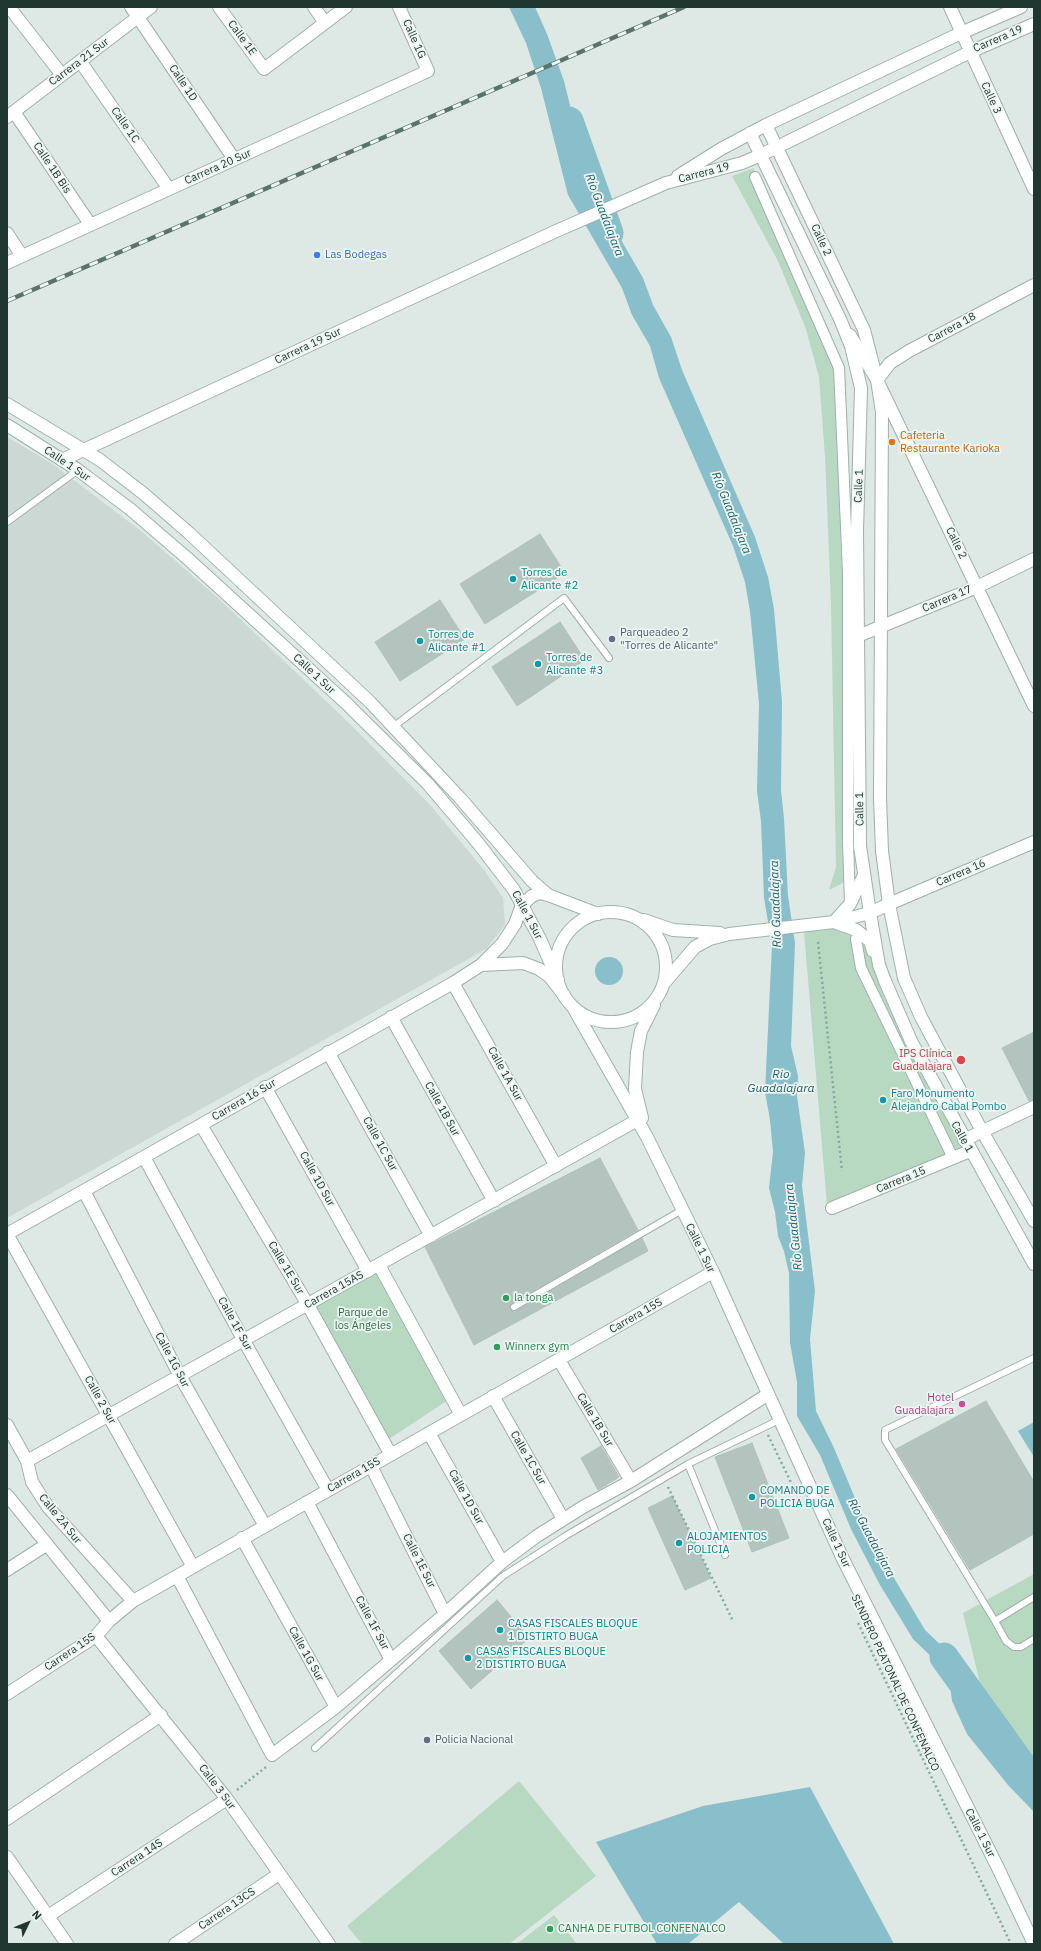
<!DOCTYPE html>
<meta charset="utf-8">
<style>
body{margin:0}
#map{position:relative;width:1041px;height:1951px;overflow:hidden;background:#dee8e4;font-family:"IBM Plex Sans",sans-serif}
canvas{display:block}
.frame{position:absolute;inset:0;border:8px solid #203731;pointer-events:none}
.north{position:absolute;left:8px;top:1903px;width:40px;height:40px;-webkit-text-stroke:3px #eef6f2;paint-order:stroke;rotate:47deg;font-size:11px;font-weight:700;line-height:16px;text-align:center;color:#203731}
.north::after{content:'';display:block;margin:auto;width:14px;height:18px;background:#203731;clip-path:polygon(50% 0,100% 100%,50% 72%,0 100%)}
</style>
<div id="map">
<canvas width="1041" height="1951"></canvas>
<div class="frame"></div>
<div class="north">N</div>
</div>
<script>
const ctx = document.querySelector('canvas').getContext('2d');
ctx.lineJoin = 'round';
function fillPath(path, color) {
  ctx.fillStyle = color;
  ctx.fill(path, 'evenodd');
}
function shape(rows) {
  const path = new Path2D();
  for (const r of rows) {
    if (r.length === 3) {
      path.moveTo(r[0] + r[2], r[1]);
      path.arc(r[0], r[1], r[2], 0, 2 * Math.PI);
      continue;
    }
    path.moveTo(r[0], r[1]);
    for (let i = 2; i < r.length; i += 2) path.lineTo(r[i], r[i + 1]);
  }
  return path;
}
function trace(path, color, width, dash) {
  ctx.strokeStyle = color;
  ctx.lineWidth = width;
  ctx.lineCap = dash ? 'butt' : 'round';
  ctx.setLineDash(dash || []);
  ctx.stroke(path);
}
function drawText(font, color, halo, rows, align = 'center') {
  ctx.font = font + ' "IBM Plex Sans",sans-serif';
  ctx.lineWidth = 3.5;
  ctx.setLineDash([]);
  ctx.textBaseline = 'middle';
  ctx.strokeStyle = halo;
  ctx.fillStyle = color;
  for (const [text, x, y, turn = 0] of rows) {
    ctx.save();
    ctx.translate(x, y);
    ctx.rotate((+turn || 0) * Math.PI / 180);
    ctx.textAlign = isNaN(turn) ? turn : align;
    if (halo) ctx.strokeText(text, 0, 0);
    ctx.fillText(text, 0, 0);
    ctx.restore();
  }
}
fillPath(shape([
 [7,437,54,465,141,531,219,599,352,726,431,806,484,870,503,898,505,925,486,949,7,1218]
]), '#ccd8d3');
fillPath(shape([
 [754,168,755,177,826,324,846,384,851,879,829,890,836,867,831,603,825,456,819,377,806,329,778,261,732,176],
 [837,927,851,934,872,952,969,1148,827,1205,804,932],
 [377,1271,448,1400,389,1439,314,1305],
 [1034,1574,1034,1785,992,1733,963,1613],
 [519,1781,596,1876,509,1944,362,1944,347,1926],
 [554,1915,577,1944,519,1944,518,1943]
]), '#b7d9c1');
fillPath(shape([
 [509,7,535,7,547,34,564,81,590,186,643,278,653,305,671,337,682,370,755,537,768,577,774,609,782,702,781,790,784,819,788,896,795,943,791,1046,798,1076,797,1096,805,1153,802,1186,815,1291,810,1339,816,1411,834,1448,865,1522,894,1578,925,1630,948,1652,965,1681,967,1696,980,1725,1034,1791,1034,1812,1008,1785,967,1734,952,1701,950,1685,937,1662,913,1639,880,1585,851,1529,820,1455,797,1416,797,1382,790,1343,789,1273,784,1251,778,1236,775,1212,769,1188,773,1152,770,1120,765,1092,772,945,764,898,761,821,757,791,759,704,750,611,745,582,733,546,659,378,650,346,632,315,622,288,568,195,541,88,526,43],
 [609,971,14],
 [1034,1422,1034,1457,1018,1431],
 [810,1787,894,1944,784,1944,739,1902,688,1944,657,1944,596,1842,703,1806]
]), '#88bfcb');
trace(shape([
 [569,121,609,233],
 [944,1657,1034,1782]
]), '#88bfcb', 29);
const building = shape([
 [540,534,565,573,485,624,460,584,540,534],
 [440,600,465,639,400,681,375,642,440,600],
 [560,622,585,660,517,706,492,667,560,622],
 [1034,1032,1034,1100,1029,1101,1002,1048,1034,1032],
 [600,1158,638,1230,512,1303,510,1309,512,1311,516,1311,642,1238,648,1251,474,1345,425,1247,600,1158],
 [986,1401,1034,1482,1034,1534,970,1570,896,1449,986,1401],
 [752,1443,789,1538,752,1552,715,1457,752,1443],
 [601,1446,619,1477,598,1490,581,1458,601,1446],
 [672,1496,711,1578,685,1590,648,1508,672,1496],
 [497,1600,529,1638,471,1689,439,1651,497,1600]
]);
fillPath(building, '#b3c3bd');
trace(building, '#b1c1bb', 1);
const service = shape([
 [7,522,78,470],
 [393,727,564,598,609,658],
 [514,1307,682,1210],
 [688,1464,725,1555],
 [1034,1597,995,1621,1006,1641,1014,1647,1021,1647,1034,1639],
 [995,1621,885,1440,885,1430,1034,1358],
 [315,1748,503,1576,567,1535,688,1464,779,1420]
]);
const pedestrian = shape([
 [755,177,839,368,848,573,848,840,850,904],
 [856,939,861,968,953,1158]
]);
const minor = shape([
 [9,7,62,75],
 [131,7,234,159],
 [219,7,264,69,346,7],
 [314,7,325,23],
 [950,7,1034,189],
 [80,61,169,189],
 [14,112,90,224],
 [7,117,151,7],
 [7,233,22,256],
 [7,263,428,71,399,7],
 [850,335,877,380,1034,706],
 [877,380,890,363,909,351,1034,285],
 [858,636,977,587,1034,559],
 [889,904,1034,842],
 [481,965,523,963,539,969,549,976,564,995],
 [453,983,556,1166],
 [391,1017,494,1201],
 [328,1052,431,1236],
 [265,1087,368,1271],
 [201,1125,308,1305,391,1455],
 [964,1140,1034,1107],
 [144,1157,244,1341,328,1490],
 [84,1191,180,1376,265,1526],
 [832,1208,970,1151],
 [7,1234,453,983,481,965,502,944,515,924,522,905,532,896,539,893,548,895],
 [7,1234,193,1567],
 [379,1265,461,1415],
 [559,1360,631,1481],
 [493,1396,563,1519],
 [7,1425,27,1461,32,1482,48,1507,133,1601],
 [429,1433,502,1562],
 [27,1461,641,1118],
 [371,1466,445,1614],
 [7,1495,109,1621],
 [307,1502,391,1660],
 [242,1538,336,1707],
 [7,1570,46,1545],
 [177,1576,272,1755,336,1707,445,1614,502,1562,537,1536,583,1507,631,1481,767,1395],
 [96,1636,227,1799,329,1944],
 [7,1694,96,1636,109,1621,133,1601,713,1272],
 [7,1819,161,1715],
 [7,1857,67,1944],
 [48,1916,227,1799],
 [175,1944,279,1874]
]);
const tertiary = shape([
 [766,125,864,330,877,380,882,412,880,798,882,851,889,904],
 [750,133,840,319,851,346,861,388,857,531,860,846,870,913],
 [678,176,721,149,766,125,961,33,1021,7],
 [62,460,554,232,666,183,742,163,761,155,970,52,1034,24]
]);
const secondary = shape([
 [7,404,100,460,144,494,189,533,370,702,460,798,532,881,548,895,598,914],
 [7,425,78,470,130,509,187,558,346,703,428,784,478,843,514,890,540,939,558,980],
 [611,967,55],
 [870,913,879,965,885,981,911,1041,1034,1264],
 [644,920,673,930,720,933],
 [834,922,856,930,870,941,873,951],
 [834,922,850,904,864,875],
 [665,982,695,947,710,939,729,934,834,922,870,913,889,904,904,978,921,1017,982,1131,1034,1221],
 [573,1007,647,1137,713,1272,842,1557,997,1866,1034,1944],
 [642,1118,635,1089,637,1052,641,1031,654,1005]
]);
trace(service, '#a1afab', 8);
trace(pedestrian, '#a1afab', 12);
trace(minor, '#a1afab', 14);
trace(tertiary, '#a1afab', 14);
trace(secondary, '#9eb3ac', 14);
trace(shape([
 [818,942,842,1171],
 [768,1435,801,1503],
 [668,1487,733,1621],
 [858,1623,1011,1944],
 [237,1790,266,1767]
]), '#80aa9e', 2.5, [2, 3]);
trace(service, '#fff', 6);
trace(pedestrian, '#fff', 10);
trace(minor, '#fff', 12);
trace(tertiary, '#fff', 12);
trace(secondary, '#fff', 12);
const rail = shape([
 [7,301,684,7]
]);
trace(rail, '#5a736d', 4.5);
trace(rail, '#eef6f2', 3, [9]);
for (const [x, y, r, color] of [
 [317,255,4,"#3f7fe0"],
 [892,442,4,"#e8710a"],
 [513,579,4,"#0f9aa8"],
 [612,639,4,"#5c6f8a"],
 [420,641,4,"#0f9aa8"],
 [538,664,4,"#0f9aa8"],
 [961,1060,5,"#e0444e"],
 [883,1100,4,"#0f9aa8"],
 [506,1298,4,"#2e9e5b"],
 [497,1347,4,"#2e9e5b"],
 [962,1404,4,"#d1479c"],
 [752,1497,4,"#0f9aa8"],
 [679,1543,4,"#0f9aa8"],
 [500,1630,4,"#0f9aa8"],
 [468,1658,4,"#0f9aa8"],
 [427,1740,4,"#5c6f8a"],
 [550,1929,4,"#2e9e5b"]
]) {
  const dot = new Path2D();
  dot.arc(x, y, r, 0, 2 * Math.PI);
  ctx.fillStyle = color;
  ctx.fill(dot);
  trace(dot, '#eef6f2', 1.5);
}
drawText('11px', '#203731', '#eef6f2', [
 ["Calle 1E",242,38,54],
 ["Calle 1G",414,39,66],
 ["Carrera 19",998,39,-23],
 ["Carrera 21 Sur",79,62,-37],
 ["Calle 1D",183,83,56],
 ["Calle 3",991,98,65],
 ["Calle 1C",125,125,55],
 ["Carrera 20 Sur",218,167,-24],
 ["Calle 1B Bis",52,168,56],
 ["Carrera 19",704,173,-15],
 ["Calle 2",821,240,65],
 ["Carrera 18",952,328,-28],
 ["Carrera 19 Sur",308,346,-25],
 ["Calle 1 Sur",67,464,34],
 ["Calle 1",859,486,-88],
 ["Calle 2",956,543,64],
 ["Carrera 17",947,599,-23],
 ["Calle 1 Sur",314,674,43],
 ["Calle 1",860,809,-91],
 ["Carrera 16",961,873,-23],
 ["Calle 1 Sur",527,915,62],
 ["Calle 1A Sur",505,1074,61],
 ["Carrera 16 Sur",244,1100,-30],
 ["Calle 1B Sur",442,1109,61],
 ["Calle 1",962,1137,61],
 ["Calle 1C Sur",380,1144,61],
 ["Calle 1D Sur",317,1179,61],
 ["Carrera 15",901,1180,-22],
 ["Calle 1 Sur",700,1248,64],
 ["Calle 1E Sur",286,1268,59],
 ["Carrera 15AS",334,1290,-29],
 ["Carrera 15S",636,1316,-30],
 ["Calle 1F Sur",235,1324,61],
 ["Calle 1G Sur",172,1360,62],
 ["Calle 2 Sur",100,1400,61],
 ["Calle 1B Sur",595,1420,59],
 ["Calle 1C Sur",528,1458,60],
 ["Carrera 15S",354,1475,-30],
 ["Calle 1D Sur",466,1497,61],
 ["Calle 2A Sur",60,1519,51],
 ["Calle 1 Sur",836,1543,65],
 ["Calle 1E Sur",419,1561,63],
 ["Calle 1F Sur",372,1623,62],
 ["Carrera 15S",70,1652,-34],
 ["Calle 1G Sur",306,1654,61],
 ["SENDERO PEATONAL DE CONFENALCO",895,1683,65],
 ["Calle 3 Sur",217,1787,53],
 ["Calle 1 Sur",980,1833,63],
 ["Carrera 14S",137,1858,-33],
 ["Carrera 13CS",227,1909,-34]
]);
drawText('11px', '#366cbe', '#eef6f2', [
 ["Las Bodegas",325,255]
], 'left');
drawText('11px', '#c56008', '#eef6f2', [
 ["Cafeteria",900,436],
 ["Restaurante Karioka",900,449]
], 'left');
drawText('11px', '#0d838f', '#eef6f2', [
 ["Torres de",521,573],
 ["Alicante #2",521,586],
 ["Torres de",428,635],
 ["Alicante #1",428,648],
 ["Torres de",546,658],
 ["Alicante #3",546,671],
 ["Faro Monumento",891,1094],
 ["Alejandro Cabal Pombo",891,1107],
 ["COMANDO DE",760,1491],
 ["POLICIA BUGA",760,1504],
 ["ALOJAMIENTOS",687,1537],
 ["POLICIA",687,1550],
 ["CASAS FISCALES BLOQUE",508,1624],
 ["1 DISTIRTO BUGA",508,1637],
 ["CASAS FISCALES BLOQUE",476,1652],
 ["2 DISTIRTO BUGA",476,1665]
], 'left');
drawText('11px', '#4e5e75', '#eef6f2', [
 ["Parqueadeo 2",620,633],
 ["\"Torres de Alicante\"",620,646],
 ["Policia Nacional",435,1740]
], 'left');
drawText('11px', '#be3a42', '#eef6f2', [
 ["IPS Clínica",952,1054],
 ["Guadalajara",952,1067]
], 'right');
drawText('11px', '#27864d', '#eef6f2', [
 ["la tonga",514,1298],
 ["Winnerx gym",505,1347],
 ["CANHA DE FUTBOL CONFENALCO",558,1929]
], 'left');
drawText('11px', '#2d6b47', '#eef6f2', [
 ["Parque de",363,1313],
 ["los Ángeles",363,1326]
]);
drawText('11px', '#b23c85', '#eef6f2', [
 ["Hotel",954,1398],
 ["Guadalajara",954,1411]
], 'right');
drawText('italic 12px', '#1f5f6e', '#eef6f2', [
 ["Río Guadalajara",604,215,69],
 ["Río Guadalajara",731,513,68],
 ["Río Guadalajara",776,904,-92],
 ["Rio",781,1075],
 ["Guadalajara",781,1089],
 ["Río Guadalajara",794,1227,-96],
 ["Río Guadalajara",871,1538,62]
]);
</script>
